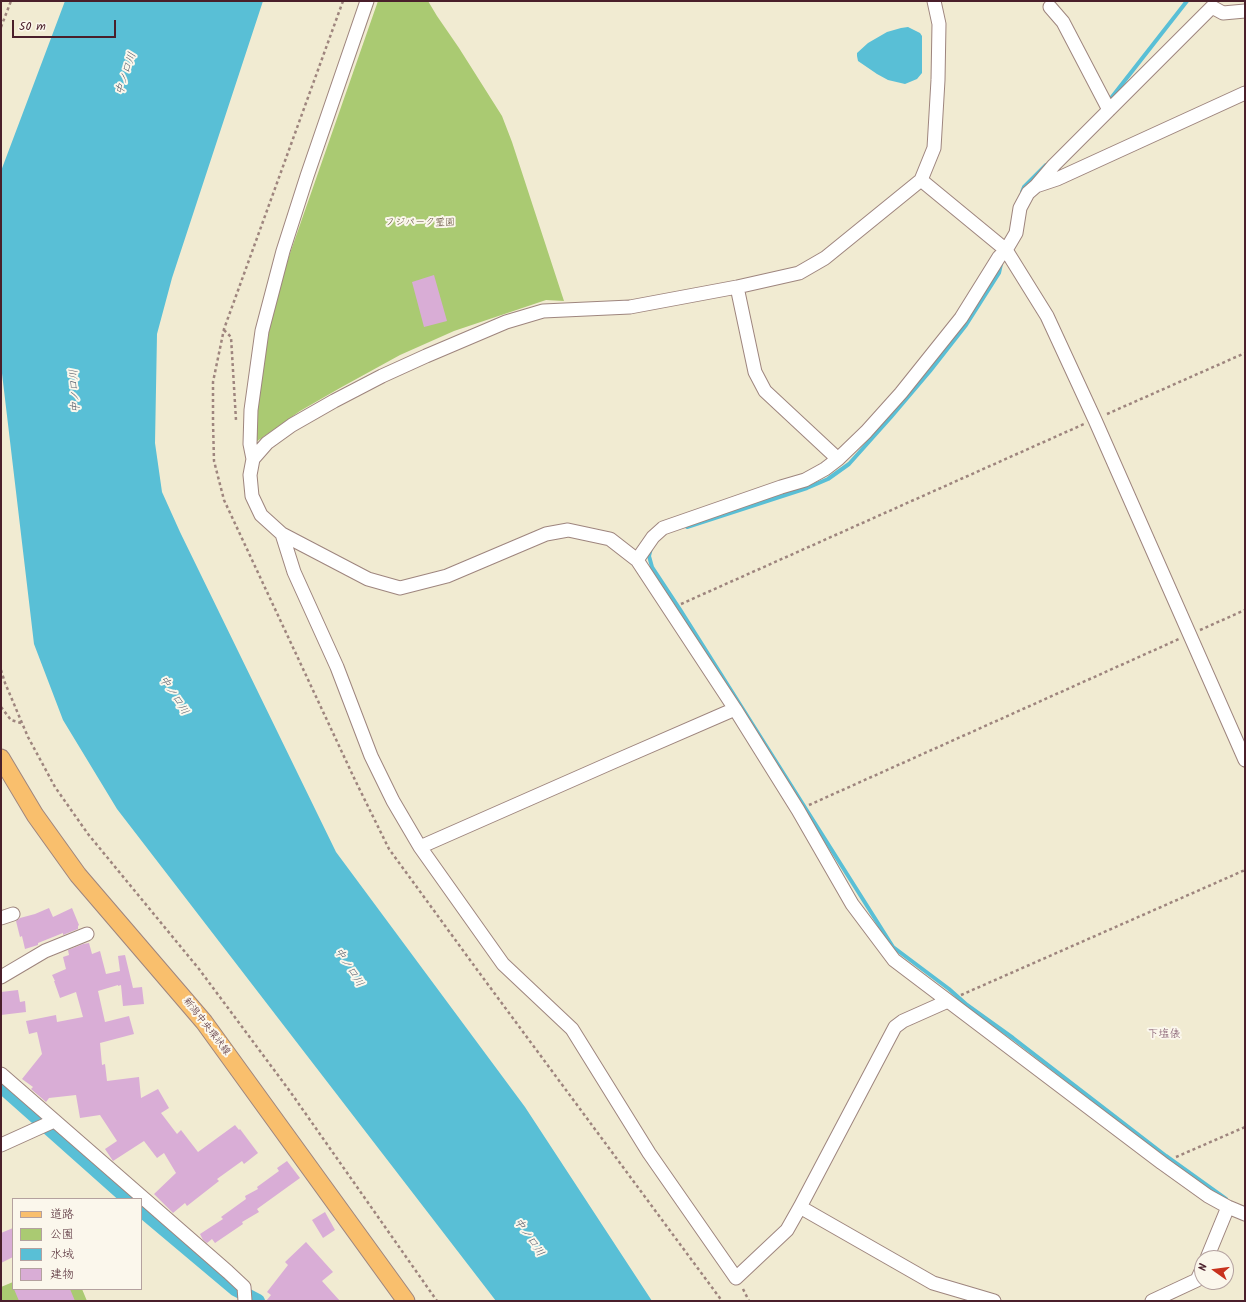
<!DOCTYPE html>
<meta charset="utf-8">
<style>
body{margin:0}
#map{position:relative;width:1246px;height:1302px;overflow:hidden;background:#f1ebd2;font-family:Kalam,"Klee One",sans-serif}
canvas{display:block}
.frame{position:absolute;inset:0;border:2px solid #4a1f2b;pointer-events:none}
.legend{position:absolute;left:12px;top:1198px;width:130px;height:92px;box-sizing:border-box;background:#fbf7ec;border:1px solid #b4a19f;margin:0;padding:5px 7px;list-style:none;font-size:12px;color:#4a1f2b}
.legend li{display:flex;align-items:center;gap:8px;height:20px}
.legend b{width:20px;border:1px solid #b4a19f}
.north{position:absolute;left:1194px;top:1250px;width:40px;height:40px;box-sizing:border-box;background:#fbf7ec;border:1px solid #b4a19f;border-radius:50%;rotate:284deg;font-size:11px;font-weight:700;line-height:16px;text-align:center;color:#4a1f2b}
.north::after{content:'';display:block;margin:auto;width:14px;height:18px;background:#c8321e;clip-path:polygon(50% 0,100% 100%,50% 72%,0 100%)}
.scale{position:absolute;left:12px;top:20px;width:104px;height:18px;box-sizing:border-box;border:2px solid #4a1f2b;border-top:0;padding-left:5px;font-size:12px;line-height:14px;white-space:nowrap;color:#4a1f2b;-webkit-text-stroke:3px #fbf7ec;paint-order:stroke}
</style>
<div id="map">
<canvas width="1246" height="1302"></canvas>
<div class="frame"></div>
<ul class="legend">
<li><b style="height:5px;background:#f9bf6d"></b>道路</li>
<li><b style="height:11px;background:#aaca72"></b>公園</li>
<li><b style="height:11px;background:#59bfd6"></b>水域</li>
<li><b style="height:11px;background:#d9add6"></b>建物</li>
</ul>
<div class="north">N</div>
<div class="scale">50 m</div>
</div>
<script>
const ctx = document.querySelector('canvas').getContext('2d');
ctx.lineJoin = 'round';
function fillPath(path, color) {
  ctx.fillStyle = color;
  ctx.fill(path, 'evenodd');
}
function shape(rows) {
  const path = new Path2D();
  for (const r of rows) {
    path.moveTo(r[0], r[1]);
    for (let i = 2; i < r.length; i += 2) path.lineTo(r[i], r[i + 1]);
  }
  return path;
}
function trace(path, color, width, dash) {
  ctx.strokeStyle = color;
  ctx.lineWidth = width;
  ctx.lineCap = dash ? 'butt' : 'round';
  ctx.setLineDash(dash || []);
  ctx.stroke(path);
}
function drawText(font, color, halo, rows, align = 'center') {
  ctx.font = font + ' Kalam,"Klee One",sans-serif';
  ctx.lineWidth = 4;
  ctx.setLineDash([]);
  ctx.textBaseline = 'middle';
  ctx.strokeStyle = halo;
  ctx.fillStyle = color;
  for (const [text, x, y, turn = 0] of rows) {
    ctx.save();
    ctx.translate(x, y);
    ctx.rotate((+turn || 0) * Math.PI / 180);
    ctx.textAlign = isNaN(turn) ? turn : align;
    if (halo) ctx.strokeText(text, 0, 0);
    ctx.fillText(text, 0, 0);
    ctx.restore();
  }
}
fillPath(shape([
 [378,1,428,1,437,16,459,48,502,116,512,142,564,301,546,300,454,331,400,355,340,388,300,411,256,442,257,403,271,320,287,262],
 [13,1282,13,1289,82,1289,87,1301,1,1301,1,1287]
]), '#aaca72');
fillPath(shape([
 [65,1,263,1,172,278,157,334,155,443,162,492,180,532,336,852,525,1107,652,1301,496,1301,117,809,63,720,34,644,1,365,1,171],
 [908,27,920,33,922,36,922,73,917,79,905,84,888,80,877,74,858,61,857,56,857,53,868,43,887,32,901,28]
]), '#59bfd6');
trace(shape([
 [1108,102,1187,1],
 [1022,192,1024,187,1046,165],
 [687,527,807,488,828,479,849,464,891,417,930,371,966,325,999,273,1001,264],
 [651,548,649,556,652,567,681,611,893,947,949,989,967,1005,1013,1038,1166,1156,1226,1199]
]), '#59bfd6', 4);
trace(shape([
 [1,1086,128,1199],
 [141,1210,235,1289,258,1301]
]), '#59bfd6', 14);
fillPath(shape([
 [434,275,447,321,424,327,412,282],
 [49,908,53,917,72,908,79,925,78,926,78,929,63,935,63,933,38,943,38,945,25,949,22,936,20,937,16,921,20,918,35,914],
 [89,943,92,954,100,951,106,974,120,971,118,956,125,955,133,988,142,987,144,1004,123,1006,121,985,118,986,118,985,98,991,105,1022,129,1016,134,1034,100,1043,102,1065,105,1064,107,1081,139,1077,141,1098,158,1089,169,1108,161,1113,177,1134,181,1130,198,1152,235,1125,239,1130,240,1129,258,1153,244,1164,242,1161,217,1179,219,1181,187,1206,185,1203,173,1213,154,1194,176,1173,164,1153,157,1158,144,1141,113,1161,105,1149,117,1141,100,1115,80,1118,76,1095,49,1098,46,1102,31,1089,33,1087,22,1079,42,1054,37,1032,29,1034,26,1021,56,1015,57,1022,83,1017,76,992,60,998,54,981,55,981,52,975,66,969,63,957,69,955,68,950,83,944],
 [18,990,20,1002,25,1001,26,1012,1,1015,1,992],
 [287,1161,300,1178,257,1209,259,1212,242,1222,243,1224,215,1243,212,1239,207,1243,203,1240,200,1234,223,1219,221,1217,246,1199,245,1196,258,1189,257,1187,279,1171,277,1168],
 [325,1212,335,1230,323,1238,312,1220],
 [13,1228,13,1257,1,1263,1,1233],
 [306,1242,333,1272,322,1281,340,1301,266,1301,271,1295,267,1292,288,1265,285,1262],
 [14,1289,70,1289,75,1301,19,1301]
]), '#d9add6');
const minor = shape([
 [934,1,939,24,938,80,934,148,921,180,825,258,799,273,737,287,630,307,543,311,506,322,426,356,382,376,334,401,292,425,267,443,253,459,250,475,252,496,261,515,282,534,368,579,400,588,447,576,546,534,568,530,610,539,637,560,735,709,798,810,852,904,894,960,1162,1163,1208,1196,1228,1207,1245,1214],
 [1050,7,1063,22,1109,110],
 [921,180,1006,250,1047,316,1095,420,1245,760],
 [1036,186,1057,179,1245,93],
 [737,287,755,372,765,391,838,459],
 [253,459,250,444,251,410,262,331,283,251,307,176,367,1],
 [282,534,294,572,337,667,371,756,393,801,420,847,503,964,572,1029,649,1153,736,1278,787,1230,800,1207,895,1027,903,1021,948,1001],
 [637,560,653,537,663,528,781,487,805,480,825,469,838,459,866,432,901,393,961,318,999,257,1006,250,1016,233,1020,208,1028,193,1036,186,1054,165,1212,7,1223,13,1245,11],
 [420,847,613,762,735,709],
 [1,918,13,914],
 [1,977,45,951,87,934],
 [1,1074,228,1272,244,1287,245,1301],
 [1,1145,54,1121],
 [800,1207,933,1283,994,1301],
 [1207,1258,1228,1207],
 [1152,1301,1197,1280,1202,1269]
]);
const major = shape([
 [1,758,35,815,78,875,204,1022,406,1301]
]);
trace(minor, '#9e857e', 15);
trace(major, '#9e857e', 19);
trace(shape([
 [343,1,224,329,213,382,213,422,214,461,224,500,355,780,389,849,478,971,722,1301],
 [1,27,11,1],
 [224,330,231,337,236,420],
 [1107,414,1245,353],
 [681,604,1084,424],
 [1200,630,1245,610],
 [1,670,5,683,28,737,55,787,88,834,199,969,289,1090,437,1301],
 [1,707,11,720,21,723],
 [809,805,1179,639],
 [961,995,1245,870],
 [1176,1157,1245,1127],
 [743,1289,749,1301]
]), '#9e857e', 2.5, [3, 3]);
trace(minor, '#fff', 13);
trace(major, '#f9bf6d', 17);
drawText('10px', '#675240', '#fbf7ec', [
 ["フジパーク霊園",420,223]
]);
drawText('10px', '#4a1f2b', '#fbf7ec', [
 ["新潟中央環状線",206,1027,52]
]);
drawText('italic 11px', '#4f5767', '#fbf7ec', [
 ["中ノ口川",127,74,-72],
 ["中ノ口川",76,391,-93],
 ["中ノ口川",173,696,57],
 ["中ノ口川",348,968,57],
 ["中ノ口川",528,1238,55]
]);
drawText('11px', '#7c5167', '#fbf7ec', [
 ["下塩俵",1164,1035]
]);
</script>
